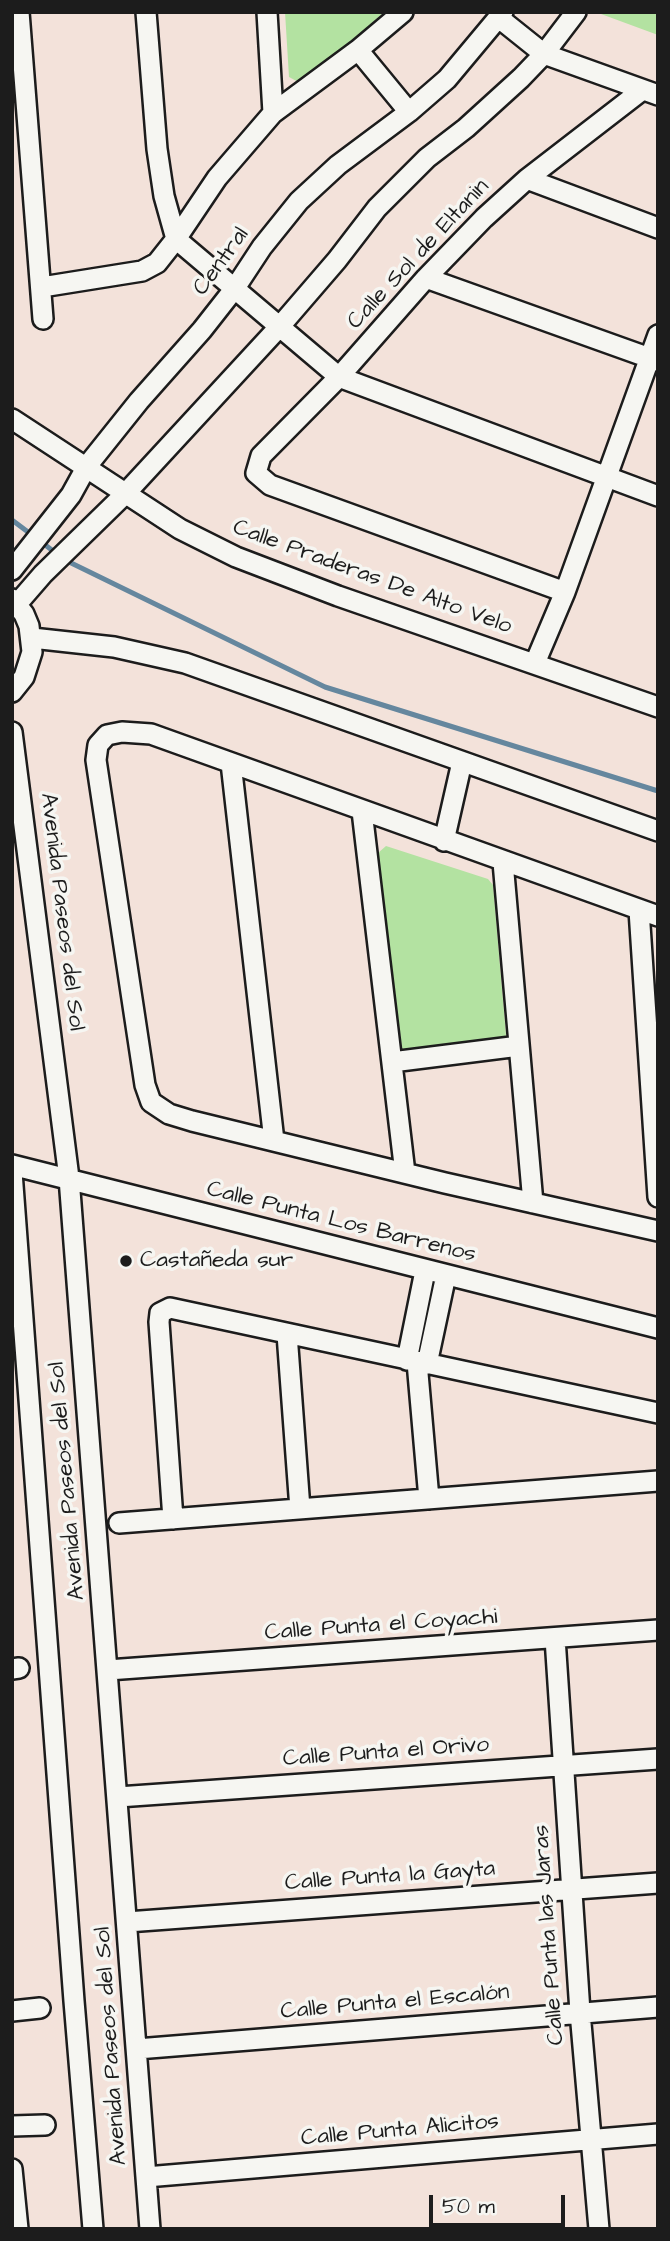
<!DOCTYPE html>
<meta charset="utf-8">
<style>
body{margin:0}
#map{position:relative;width:670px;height:2241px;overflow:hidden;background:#f3e2da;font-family:"Architects Daughter",sans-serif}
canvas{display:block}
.frame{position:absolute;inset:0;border:14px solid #1c1c1c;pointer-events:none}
.scale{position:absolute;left:429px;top:2195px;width:136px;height:32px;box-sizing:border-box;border:4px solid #1c1c1c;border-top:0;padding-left:9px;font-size:21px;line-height:24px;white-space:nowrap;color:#1c1c1c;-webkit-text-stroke:5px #f6f6f2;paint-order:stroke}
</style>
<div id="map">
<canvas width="670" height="2241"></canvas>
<div class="frame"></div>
<div class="scale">50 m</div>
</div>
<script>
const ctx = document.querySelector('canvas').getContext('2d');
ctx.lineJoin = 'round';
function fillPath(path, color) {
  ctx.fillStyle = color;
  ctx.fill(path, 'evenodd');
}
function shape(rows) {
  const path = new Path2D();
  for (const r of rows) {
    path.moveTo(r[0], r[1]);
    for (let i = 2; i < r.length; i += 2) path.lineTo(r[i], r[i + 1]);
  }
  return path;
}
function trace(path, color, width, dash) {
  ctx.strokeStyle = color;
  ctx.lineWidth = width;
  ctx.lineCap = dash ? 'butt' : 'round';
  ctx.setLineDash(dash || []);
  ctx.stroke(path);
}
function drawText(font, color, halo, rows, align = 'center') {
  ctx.font = font + ' "Architects Daughter",sans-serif';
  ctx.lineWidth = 7;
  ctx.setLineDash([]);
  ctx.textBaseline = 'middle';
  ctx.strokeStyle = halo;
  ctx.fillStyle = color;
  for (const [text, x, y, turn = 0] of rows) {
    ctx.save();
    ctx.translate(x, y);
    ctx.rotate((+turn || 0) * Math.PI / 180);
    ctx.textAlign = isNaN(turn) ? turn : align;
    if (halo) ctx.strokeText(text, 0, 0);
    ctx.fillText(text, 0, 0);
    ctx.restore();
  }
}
fillPath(shape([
 [285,12,384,12,304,85,289,77],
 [602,12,658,12,658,35,601,14],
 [386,846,488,879,493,885,506,1035,500,1043,410,1055,402,1049,378,853]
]), '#b3e2a1');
trace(shape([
 [12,520,32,535],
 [40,541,57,554],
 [65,560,325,687,658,791]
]), '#65879e', 5);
const minor = shape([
 [19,12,43,319],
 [267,12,273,113],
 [403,12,358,50,273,113,217,178,176,239,339,377,658,496],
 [499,18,544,54,658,95],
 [358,50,409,112],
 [527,179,658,228],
 [426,278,658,361],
 [42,287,142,271,157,263,176,239,164,196,157,149,146,12],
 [12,419,180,529,236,557,338,596,658,707],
 [12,570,71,495,87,466,139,401,202,330,235,288,262,247,299,201,338,165,409,112,447,79,503,12],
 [565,592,270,485,256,473,261,456,339,377,426,278,484,218,527,179,641,91],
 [12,599,24,614,29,626,32,652,24,677,12,692],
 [17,604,43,574,125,494,281,325,337,260,377,208,427,158,466,128,521,78,544,54,576,12],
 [32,638,114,647,185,663,658,831],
 [535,663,565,592,658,335],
 [12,732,69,1178,150,2229],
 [231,763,274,1141],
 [362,811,405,1173],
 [444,841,462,762],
 [503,862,533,1203],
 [639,910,658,1197],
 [658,916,151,734,122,732,107,735,98,745,96,760,145,1085,151,1102,169,1114,192,1121,445,1183,658,1231],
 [392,1062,519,1046],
 [12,1165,658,1328],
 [12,1172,74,2001,93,2229],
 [287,1334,300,1509],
 [407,1360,425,1271],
 [417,1362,429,1499],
 [427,1364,446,1275],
 [173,1519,159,1322,160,1313,170,1308,658,1413],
 [119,1523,658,1481],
 [555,1638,580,2012,599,2229],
 [12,1669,19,1668],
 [108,1670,658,1630],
 [118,1797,658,1759],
 [127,1922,658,1883],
 [12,2011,40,2008],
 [137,2049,658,2007],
 [12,2126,45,2125],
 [12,2169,18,2229],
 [146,2177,658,2134]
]);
trace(minor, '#1c1c1c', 24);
trace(minor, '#f6f6f2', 19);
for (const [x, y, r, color] of [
 [126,1261,7,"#1c1c1c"]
]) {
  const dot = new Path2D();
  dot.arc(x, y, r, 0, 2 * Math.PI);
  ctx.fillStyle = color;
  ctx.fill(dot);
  trace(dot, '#f6f6f2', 2.5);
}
drawText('23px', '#1c1c1c', '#f6f6f2', [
 ["Calle Sol de Eltanin",419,255,-47],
 ["Central",222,262,-54],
 ["Calle Praderas De Alto Velo",372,578,20],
 ["Avenida Paseos del Sol",61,912,83],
 ["Calle Punta Los Barrenos",341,1223,14],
 ["Avenida Paseos del Sol",68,1481,-95],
 ["Calle Punta el Coyachi",381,1626,-4],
 ["Calle Punta el Orivo",386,1753,-4],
 ["Calle Punta la Gayta",390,1877,-4],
 ["Calle Punta las Jaras",550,1935,-94],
 ["Calle Punta el Escalón",395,2003,-5],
 ["Avenida Paseos del Sol",112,2046,-94],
 ["Calle Punta Alicitos",400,2131,-5]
]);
drawText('23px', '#1c1c1c', '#f6f6f2', [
 ["Castañeda sur",140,1261]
], 'left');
</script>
